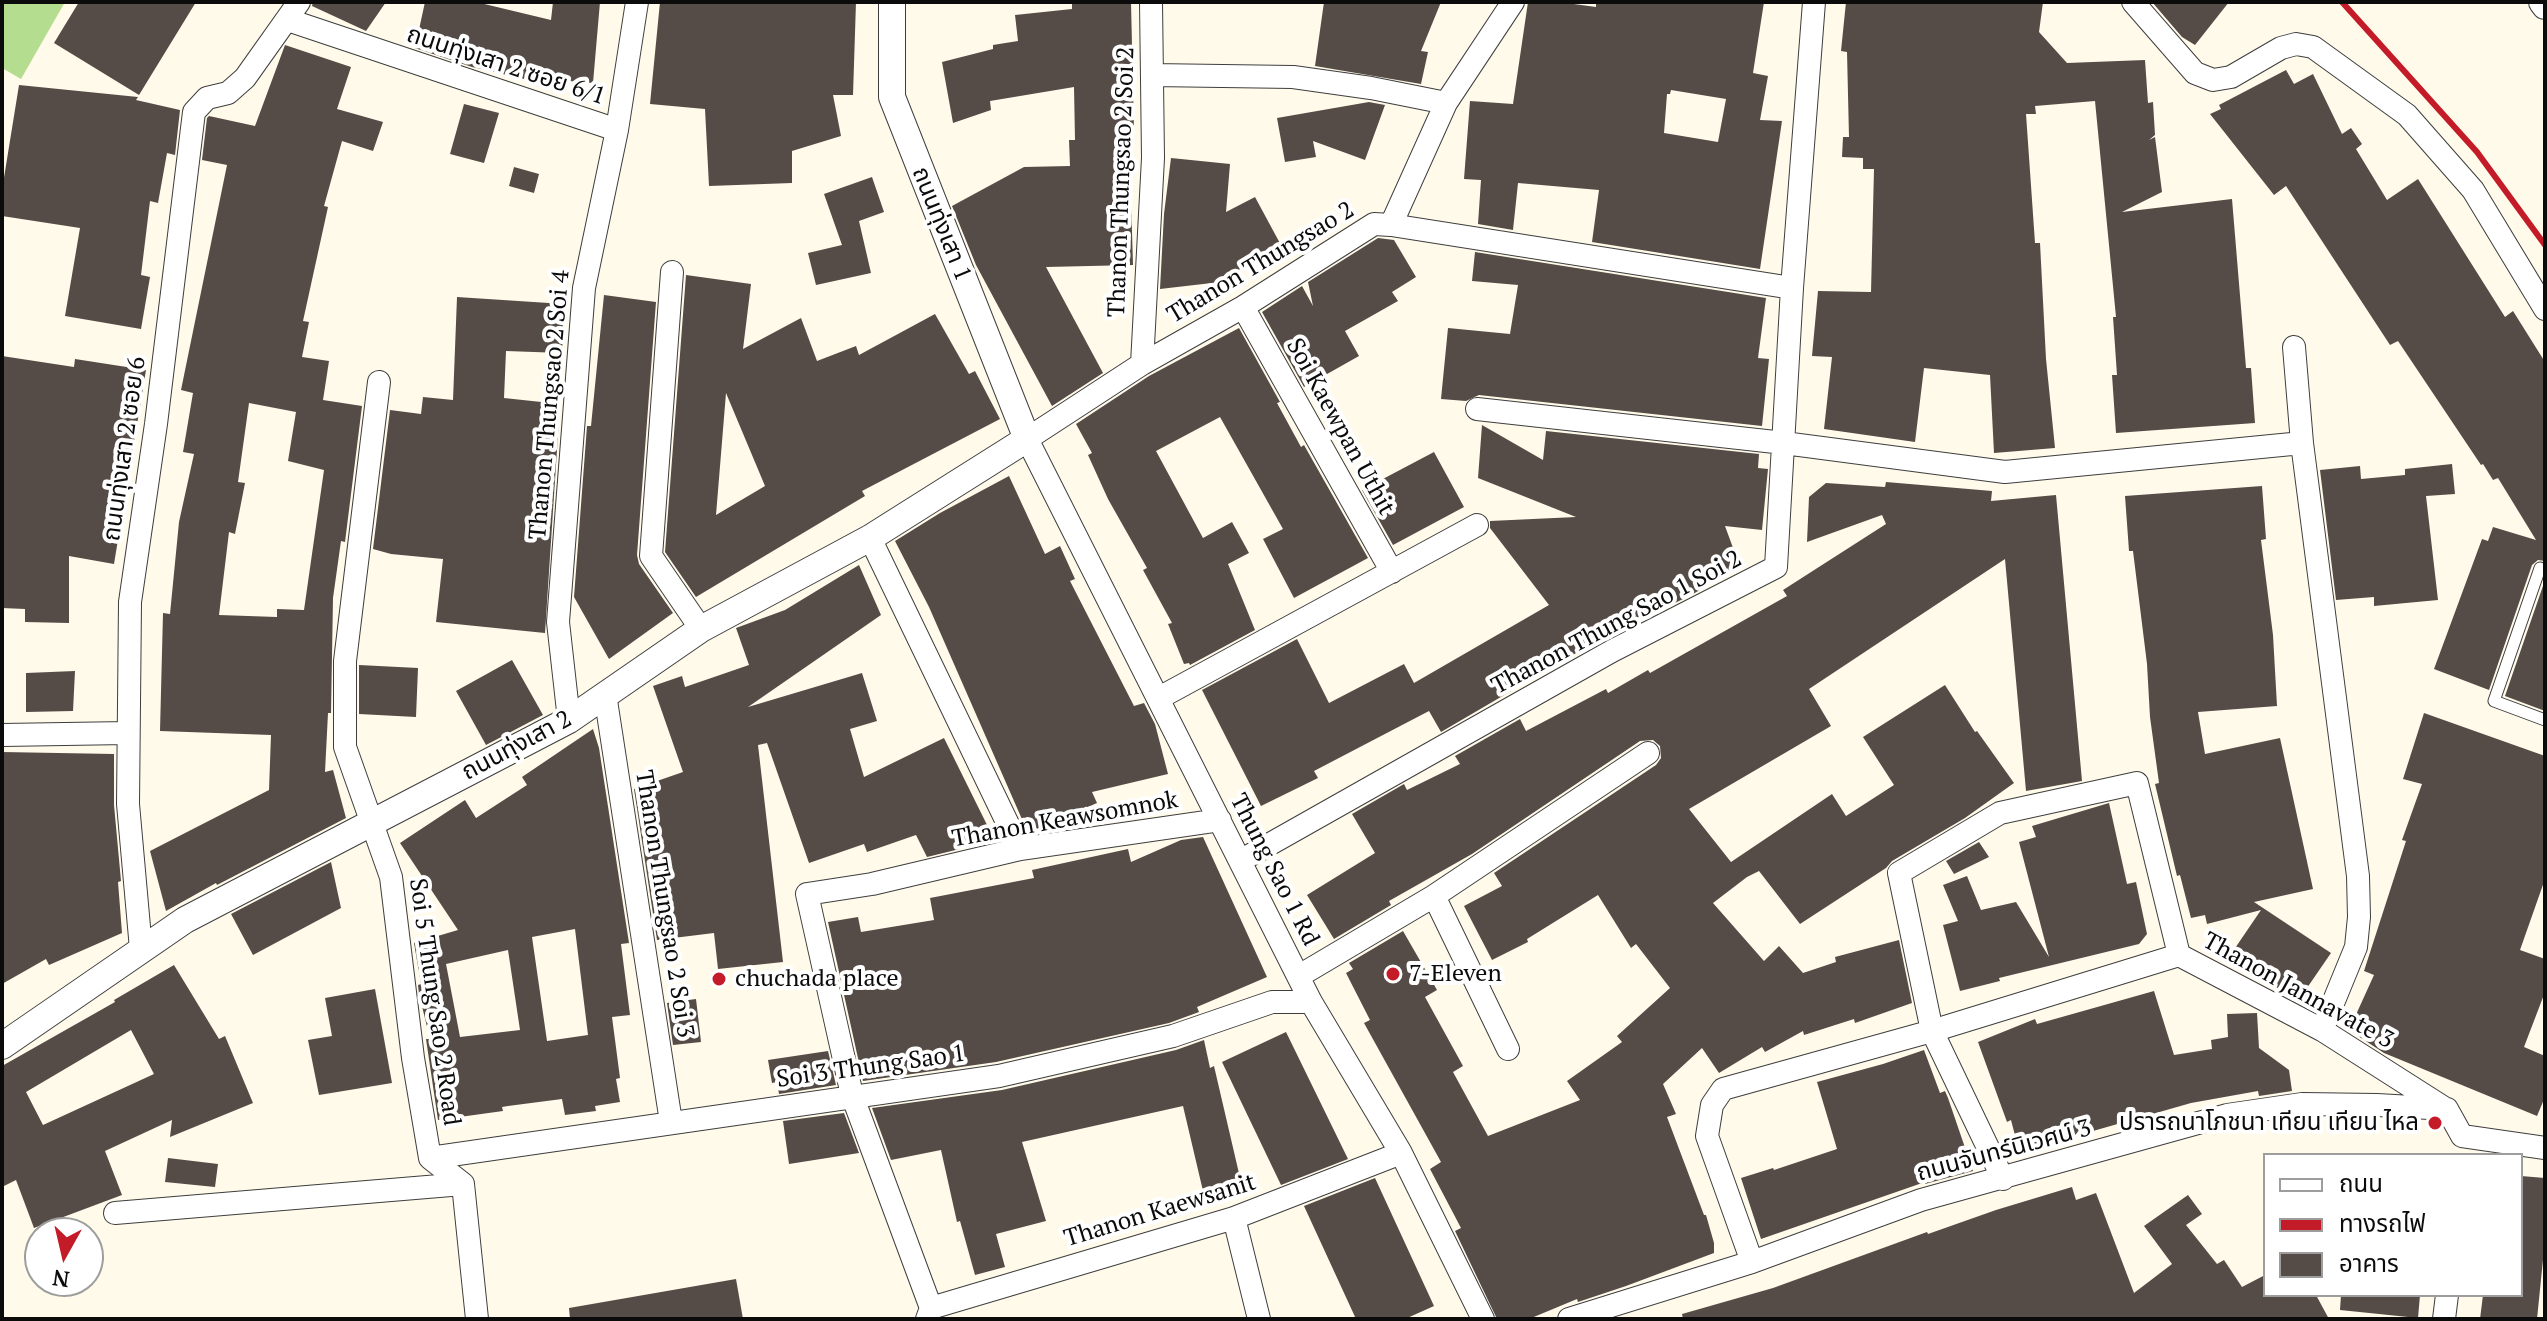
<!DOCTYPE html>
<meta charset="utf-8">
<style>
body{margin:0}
#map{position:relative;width:2547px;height:1321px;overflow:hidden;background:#fffaea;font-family:"PT Serif","Noto Sans Thai",serif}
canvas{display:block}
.frame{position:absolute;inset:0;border:4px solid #0b0b0b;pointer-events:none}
.legend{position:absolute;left:2263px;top:1153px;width:260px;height:144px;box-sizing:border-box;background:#fff;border:2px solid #9d9d9d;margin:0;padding:10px 14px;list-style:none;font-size:24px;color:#0b0b0b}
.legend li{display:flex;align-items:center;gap:16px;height:40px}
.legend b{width:40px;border:2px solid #9d9d9d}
.north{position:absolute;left:24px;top:1217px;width:80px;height:80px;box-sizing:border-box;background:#fff;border:2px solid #9d9d9d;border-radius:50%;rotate:188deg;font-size:22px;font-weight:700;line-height:32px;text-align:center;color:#0b0b0b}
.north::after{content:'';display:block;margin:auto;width:28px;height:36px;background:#c31c28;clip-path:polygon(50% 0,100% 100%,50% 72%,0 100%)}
</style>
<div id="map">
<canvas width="2547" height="1321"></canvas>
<div class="frame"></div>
<ul class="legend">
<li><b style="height:10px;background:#fff"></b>ถนน</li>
<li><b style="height:10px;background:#c31c28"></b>ทางรถไฟ</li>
<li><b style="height:22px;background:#554c47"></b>อาคาร</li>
</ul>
<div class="north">N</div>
</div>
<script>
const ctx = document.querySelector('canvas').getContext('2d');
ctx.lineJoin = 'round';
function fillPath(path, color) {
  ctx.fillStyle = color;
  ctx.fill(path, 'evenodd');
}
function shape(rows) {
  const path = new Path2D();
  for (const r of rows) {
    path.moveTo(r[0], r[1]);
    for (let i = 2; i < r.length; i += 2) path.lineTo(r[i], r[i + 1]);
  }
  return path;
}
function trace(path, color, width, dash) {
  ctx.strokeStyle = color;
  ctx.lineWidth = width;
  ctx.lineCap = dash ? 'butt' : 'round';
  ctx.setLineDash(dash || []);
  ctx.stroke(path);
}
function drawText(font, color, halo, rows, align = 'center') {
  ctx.font = font + ' "PT Serif","Noto Sans Thai",serif';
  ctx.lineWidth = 8;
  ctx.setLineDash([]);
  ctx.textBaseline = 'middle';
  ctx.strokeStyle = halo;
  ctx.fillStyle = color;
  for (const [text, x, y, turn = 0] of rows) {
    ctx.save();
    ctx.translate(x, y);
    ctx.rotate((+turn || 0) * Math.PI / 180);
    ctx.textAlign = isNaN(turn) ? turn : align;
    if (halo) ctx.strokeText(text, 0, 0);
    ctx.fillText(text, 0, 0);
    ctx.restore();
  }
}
fillPath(shape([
 [2,2,65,2,21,79,2,68]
]), '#b5dd90');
fillPath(shape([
 [79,2,196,2,139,95,54,43],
 [313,2,386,2,366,31,312,6],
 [425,2,476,2,551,20,553,2,600,2,593,83,534,78,533,81,472,67,415,48],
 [660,2,856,2,853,95,833,95,841,136,792,151,792,183,709,186,705,109,650,104],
 [1072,2,1131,2,1134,132,1129,132,1133,265,1046,267,1103,373,1052,406,976,265,952,206,1024,167,1070,166,1069,140,1075,140,1074,87,990,101,991,110,953,123,942,62,993,49,993,45,1018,41,1015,15,1072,9],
 [1324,2,1441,2,1421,51,1428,52,1421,84,1315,66],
 [1528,2,1559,2,1596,7,1596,2,1764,2,1753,73,1768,76,1760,120,1782,121,1760,269,1592,242,1599,190,1518,183,1513,230,1478,224,1481,180,1464,179,1470,101,1513,104],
 [1671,90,1726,99,1718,142,1664,133,1667,94,1670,94],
 [1846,2,2043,2,2039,32,2067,63,2145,60,2148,103,2153,102,2155,135,2149,140,2155,137,2162,192,2122,212,2232,199,2246,368,2251,368,2255,423,2116,433,2112,375,2117,375,2113,317,2116,317,2095,101,2035,106,2036,114,2026,114,2035,243,2040,243,2046,359,2055,448,1994,453,1990,375,1924,368,1915,442,1824,429,1832,357,1812,356,1818,291,1871,292,1874,169,1863,169,1863,158,1842,157,1843,137,1849,137,1847,52,1841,51],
 [2152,2,2229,2,2195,45,2182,37],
 [285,45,351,67,337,109,383,122,373,151,342,141,324,206,328,207,303,321,309,322,302,357,329,361,323,400,362,406,345,542,341,541,333,598,331,713,328,713,325,772,333,770,346,818,217,885,216,883,166,911,150,851,269,790,271,735,160,731,163,613,170,614,179,522,194,454,183,452,193,393,181,390,227,165,202,160,207,118,209,116,255,126],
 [249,403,296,412,288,461,324,470,304,610,277,609,277,617,219,615,229,532,235,534,245,483,238,482],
 [2286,70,2294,84,2313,74,2342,134,2351,128,2362,144,2356,149,2387,200,2418,179,2505,317,2513,311,2545,362,2545,561,2538,560,2532,565,2489,690,2434,669,2482,539,2488,541,2493,527,2536,540,2498,478,2493,480,2483,464,2481,465,2398,341,2390,345,2286,186,2274,195,2210,114,2221,109,2219,105],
 [19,85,138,97,136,100,180,110,175,155,167,153,158,203,150,201,141,275,150,277,141,329,65,316,80,228,2,216,2,190],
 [1369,102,1385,105,1365,160,1313,141,1316,157,1285,162,1277,118],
 [464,104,499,113,484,163,450,154],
 [1171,158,1230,164,1226,212,1255,197,1282,247,1229,275,1229,281,1160,289,1164,214],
 [514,167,539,174,534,193,509,186],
 [872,177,884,212,859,221,871,273,816,285,808,253,842,245,824,194],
 [1378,238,1394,240,1416,277,1392,292,1398,301,1345,331,1359,356,1304,387,1262,312,1302,286,1313,306,1308,282],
 [1475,252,1766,298,1758,358,1769,359,1762,426,1479,395,1466,401,1441,399,1448,328,1510,334,1518,285,1472,281],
 [686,275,751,284,743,349,801,318,817,361,856,346,859,355,935,314,969,374,975,371,1000,419,862,491,865,496,696,597,665,552],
 [726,393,765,486,716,515],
 [604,295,656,302,637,555,639,564,673,613,609,659,574,597,587,426,591,426],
 [457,297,564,304,562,353,506,351,504,398,560,404,545,633,436,622,443,559,391,554,373,549,390,410,421,414,423,397,453,400],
 [1239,328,1280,402,1277,403,1301,447,1304,445,1368,558,1294,598,1263,539,1283,529,1220,417,1156,451,1203,538,1232,522,1249,553,1228,564,1255,630,1190,665,1189,663,1184,664,1168,624,1172,623,1143,570,1147,568,1108,499,1088,455,1092,453,1076,424,1149,376],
 [2,356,74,367,75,359,146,370,114,564,69,556,69,623,25,622,25,609,2,608],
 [1482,425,1543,460,1546,431,1759,454,1758,468,1768,469,1762,530,1725,526,1740,567,1701,581,1705,587,1693,594,1665,608,1663,604,1624,625,1441,732,1429,711,1314,771,1318,778,1261,806,1202,690,1297,639,1329,703,1404,664,1414,683,1549,605,1490,528,1490,521,1576,517,1478,478],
 [1434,452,1464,507,1393,545,1362,490],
 [2452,464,2455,494,2426,496,2438,600,2374,606,2374,597,2336,600,2320,470,2360,466,2361,479,2405,475,2405,469],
 [1009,476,1045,554,1060,546,1075,579,1070,581,1134,706,1144,703,1155,724,1168,774,1092,792,1097,803,1028,833,929,607,895,541,940,513],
 [1886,482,1992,491,1991,501,2056,495,2082,781,2026,791,2005,559,1809,689,1831,726,1689,809,1731,862,1832,794,1846,816,1894,785,1863,737,1945,685,1975,732,1977,731,2014,783,1965,818,1892,861,1886,868,1800,924,1759,871,1747,877,1713,903,1764,961,1779,946,1803,973,1836,962,1835,957,1899,940,1912,1003,1855,1023,1854,1019,1804,1035,1803,1031,1765,1052,1762,1047,1719,1073,1702,1048,1663,1084,1676,1114,1667,1117,1704,1215,1706,1215,1714,1243,1714,1253,1626,1286,1578,1302,1577,1299,1529,1319,1497,1319,1455,1231,1461,1228,1430,1169,1441,1162,1364,1023,1370,1020,1346,973,1353,969,1349,963,1403,931,1437,990,1425,997,1463,1066,1453,1072,1488,1136,1580,1100,1567,1081,1622,1042,1617,1036,1670,988,1636,944,1631,948,1598,895,1527,939,1528,942,1492,960,1464,906,1502,886,1494,873,1656,765,1661,758,1660,746,1653,740,1640,741,1472,854,1389,901,1391,905,1334,939,1307,895,1375,853,1352,814,1404,784,1407,790,1460,764,1455,756,1520,719,1526,731,1606,689,1608,693,1648,670,1650,673,1787,596,1783,590,1886,524,1882,515,1807,542,1809,497,1826,483,1885,487],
 [2262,486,2266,539,2261,540,2273,635,2277,706,2198,712,2205,754,2280,738,2313,889,2254,902,2331,953,2298,1001,2229,957,2261,910,2207,924,2205,915,2191,918,2180,875,2177,876,2155,784,2159,783,2150,717,2147,664,2133,551,2129,551,2125,496],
 [859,565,881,615,748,707,862,673,877,721,850,729,864,777,944,738,992,835,968,847,927,857,916,835,867,852,864,844,809,863,767,743,758,745,783,962,718,969,714,933,657,940,634,789,683,772,653,686,682,676,685,687,749,665,736,628,785,610],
 [2545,580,2545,711,2505,696],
 [512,660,543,715,486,745,456,691],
 [359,665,418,668,416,717,359,714],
 [75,671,73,711,26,712,26,673],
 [2424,713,2545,756,2545,879,2520,950,2545,959,2545,992,2524,1047,2545,1056,2545,1097,2537,1116,2384,1053,2349,1030,2374,975,2364,971,2406,841,2402,840,2422,784,2403,779],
 [593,729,599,748,629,943,621,944,630,1015,612,1017,620,1078,616,1079,620,1102,595,1106,596,1111,565,1115,562,1099,508,1106,502,1107,503,1111,438,1120,426,1039,430,1039,419,994,418,985,421,984,414,943,458,930,400,843,465,800,476,818,527,785,522,777],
 [575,929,588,1035,547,1041,532,937],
 [508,950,520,1030,460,1037,446,964],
 [2,752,114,754,114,805,121,881,118,882,122,933,49,965,46,959,2,984],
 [2109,803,2127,884,2136,882,2147,934,2139,944,1999,978,2000,981,1960,991,1943,925,1958,921,1943,885,1967,876,1981,910,2016,902,2049,957,2019,842,2036,837,2032,826],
 [1203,837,1267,977,1197,1007,1199,1012,1169,1023,996,1062,863,1081,828,922,858,917,861,932,934,920,930,898,1034,878,1032,870,1128,849,1131,862,1181,840],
 [1979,842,1989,857,1954,874,1946,861],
 [331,862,341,908,253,955,231,914],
 [174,965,219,1039,225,1036,253,1103,170,1137,172,1120,105,1151,122,1195,34,1228,16,1180,2,1187,2,1066,115,1002,114,1000],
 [131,1030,154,1074,43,1125,26,1092],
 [375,989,392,1083,319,1095,308,1040,332,1036,325,998],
 [2154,991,2174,1055,2212,1049,2211,1040,2228,1037,2227,1014,2257,1013,2259,1048,2289,1070,2292,1091,2259,1096,2258,1091,2191,1103,2079,1135,2078,1132,2072,1138,2030,1152,2018,1147,2011,1120,2007,1122,1978,1042,2035,1019,2037,1024],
 [696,999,701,1042,673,1045,667,1003],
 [1286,1032,1348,1159,1281,1185,1222,1062],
 [1204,1040,1210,1068,1214,1066,1241,1182,1203,1191,1183,1106,1022,1142,1046,1221,996,1234,1005,1267,975,1275,960,1221,957,1222,941,1150,891,1160,872,1108,1002,1090,1176,1050],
 [1924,1050,1940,1093,1945,1091,1948,1098,1973,1171,1925,1184,1925,1182,1761,1239,1741,1178,1773,1168,1774,1170,1837,1149,1817,1082,1883,1064],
 [828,1051,836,1085,779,1094,777,1082,772,1083,768,1060],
 [844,1113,859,1153,789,1164,783,1121],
 [168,1158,218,1164,215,1187,165,1182],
 [2521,1176,2545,1178,2545,1240,2537,1319,2480,1319,2483,1295,2521,1295],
 [1375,1178,1434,1306,1405,1319,1356,1319,1304,1206],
 [2072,1187,2076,1200,2096,1193,2134,1293,2172,1264,2144,1226,2188,1195,2202,1214,2186,1225,2217,1264,2224,1260,2242,1287,2265,1275,2265,1295,2316,1295,2329,1319,1683,1319,1682,1314,1773,1288,1927,1232,1928,1234,1996,1210],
 [736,1279,743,1319,570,1319,569,1308],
 [2341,1295,2420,1295,2418,1318,2340,1310]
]), '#554c47');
const service = shape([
 [2540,568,2494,701,2545,720]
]);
const minor = shape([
 [2133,2,2195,73,2213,80,2231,77,2281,48,2296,44,2313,47,2407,115,2473,190,2545,309],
 [288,20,617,130],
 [1152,75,1293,77,1371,88,1446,103],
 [1391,225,1792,288],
 [672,272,651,556,701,629],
 [1243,307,1392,572],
 [2294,347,2302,443,2358,876,2359,917,2356,947,2322,1030],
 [1142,364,1153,158,1151,2],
 [379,382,345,661,345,747,391,877,413,1058,430,1158,463,1184,477,1319],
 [1477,409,1784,443,2005,472,2302,443],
 [870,538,1020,849],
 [605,694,671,1122],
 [1159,698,1477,525],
 [569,720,558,622,584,288,617,130,637,2],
 [2,735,127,733],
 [1240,861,1612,651,1776,567,1792,288,1814,2],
 [1434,896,1508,1049],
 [141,949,128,804,130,602,156,424,194,112,207,98,228,93,245,78,299,2],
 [1299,976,1434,896,1648,753],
 [430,1158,999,1076,1173,1036,1272,1002,1311,1002],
 [2003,1179,1932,1031,1899,873,2000,813,2137,783,2179,955],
 [115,1213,463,1184],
 [1234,1218,1259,1319],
 [1752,1262,1707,1136,1712,1105,1723,1089,1932,1031,2179,955,2322,1030,2446,1109],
 [931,1308,1234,1218,1401,1153],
 [927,1319,931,1308,852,1095,807,894,872,884,1020,849,1220,820],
 [1483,1319,1401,1153,1311,1002,1027,439,1142,364,1243,307,1374,224,1391,225,1446,103,1513,2],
 [1569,1319,1752,1262,1921,1200,2227,1115,2302,1104,2377,1105,2447,1109,2462,1136,2545,1148],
 [2444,1319,2447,1295]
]);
const tertiary = shape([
 [2542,2,2545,6],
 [2,1046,185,920,569,720,701,629,870,538,1027,439,892,97,892,2]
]);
trace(service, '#3e3e3e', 13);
trace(minor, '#3e3e3e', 24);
trace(tertiary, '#3e3e3e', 28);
trace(service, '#fff', 11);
trace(minor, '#fff', 22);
trace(tertiary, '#fff', 26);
trace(shape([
 [2342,2,2477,152,2545,245]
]), '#c31c28', 6);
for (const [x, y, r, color] of [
 [1393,974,8,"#c31c28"],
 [719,979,8,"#c31c28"],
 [2435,1123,8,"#c31c28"]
]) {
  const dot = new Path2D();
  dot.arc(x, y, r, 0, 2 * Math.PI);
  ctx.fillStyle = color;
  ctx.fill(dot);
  trace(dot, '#fff', 3);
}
drawText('24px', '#0b0b0b', '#fff', [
 ["ถนนทุ่งเสา 2 ซอย 6/1",506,66,18],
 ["Thanon Thungsao 2 Soi 2",1122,182,-88],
 ["ถนนทุ่งเสา 1",941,224,68],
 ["Thanon Thungsao 2",1261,263,-31],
 ["Thanon Thungsao 2 Soi 4",550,405,-85],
 ["Soi Kaewpan Uthit",1340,427,61],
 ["ถนนทุ่งเสา 2 ซอย 6",125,449,-82],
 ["Thanon Thung Sao 1 Soi 2",1617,623,-28],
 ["ถนนทุ่งเสา 2",517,746,-28],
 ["Thanon Keawsomnok",1065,820,-10],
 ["Thung Sao 1 Rd",1274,870,63],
 ["Thanon Thungsao 2 Soi 3",664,904,81],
 ["Thanon Jannavate 3",2298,991,29],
 ["Soi 5 Thung Sao 2 Road",434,1002,82],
 ["Soi 3 Thung Sao 1",871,1067,-8],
 ["ถนนจันทร์นิเวศน์ 3",2004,1151,-15],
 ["Thanon Kaewsanit",1160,1211,-17]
]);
drawText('24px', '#0b0b0b', '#fff', [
 ["7-Eleven",1409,974],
 ["chuchada place",735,979],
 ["ปรารถนาโภชนา เทียน เทียน ไหล",2419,1123,"right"]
], 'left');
</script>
